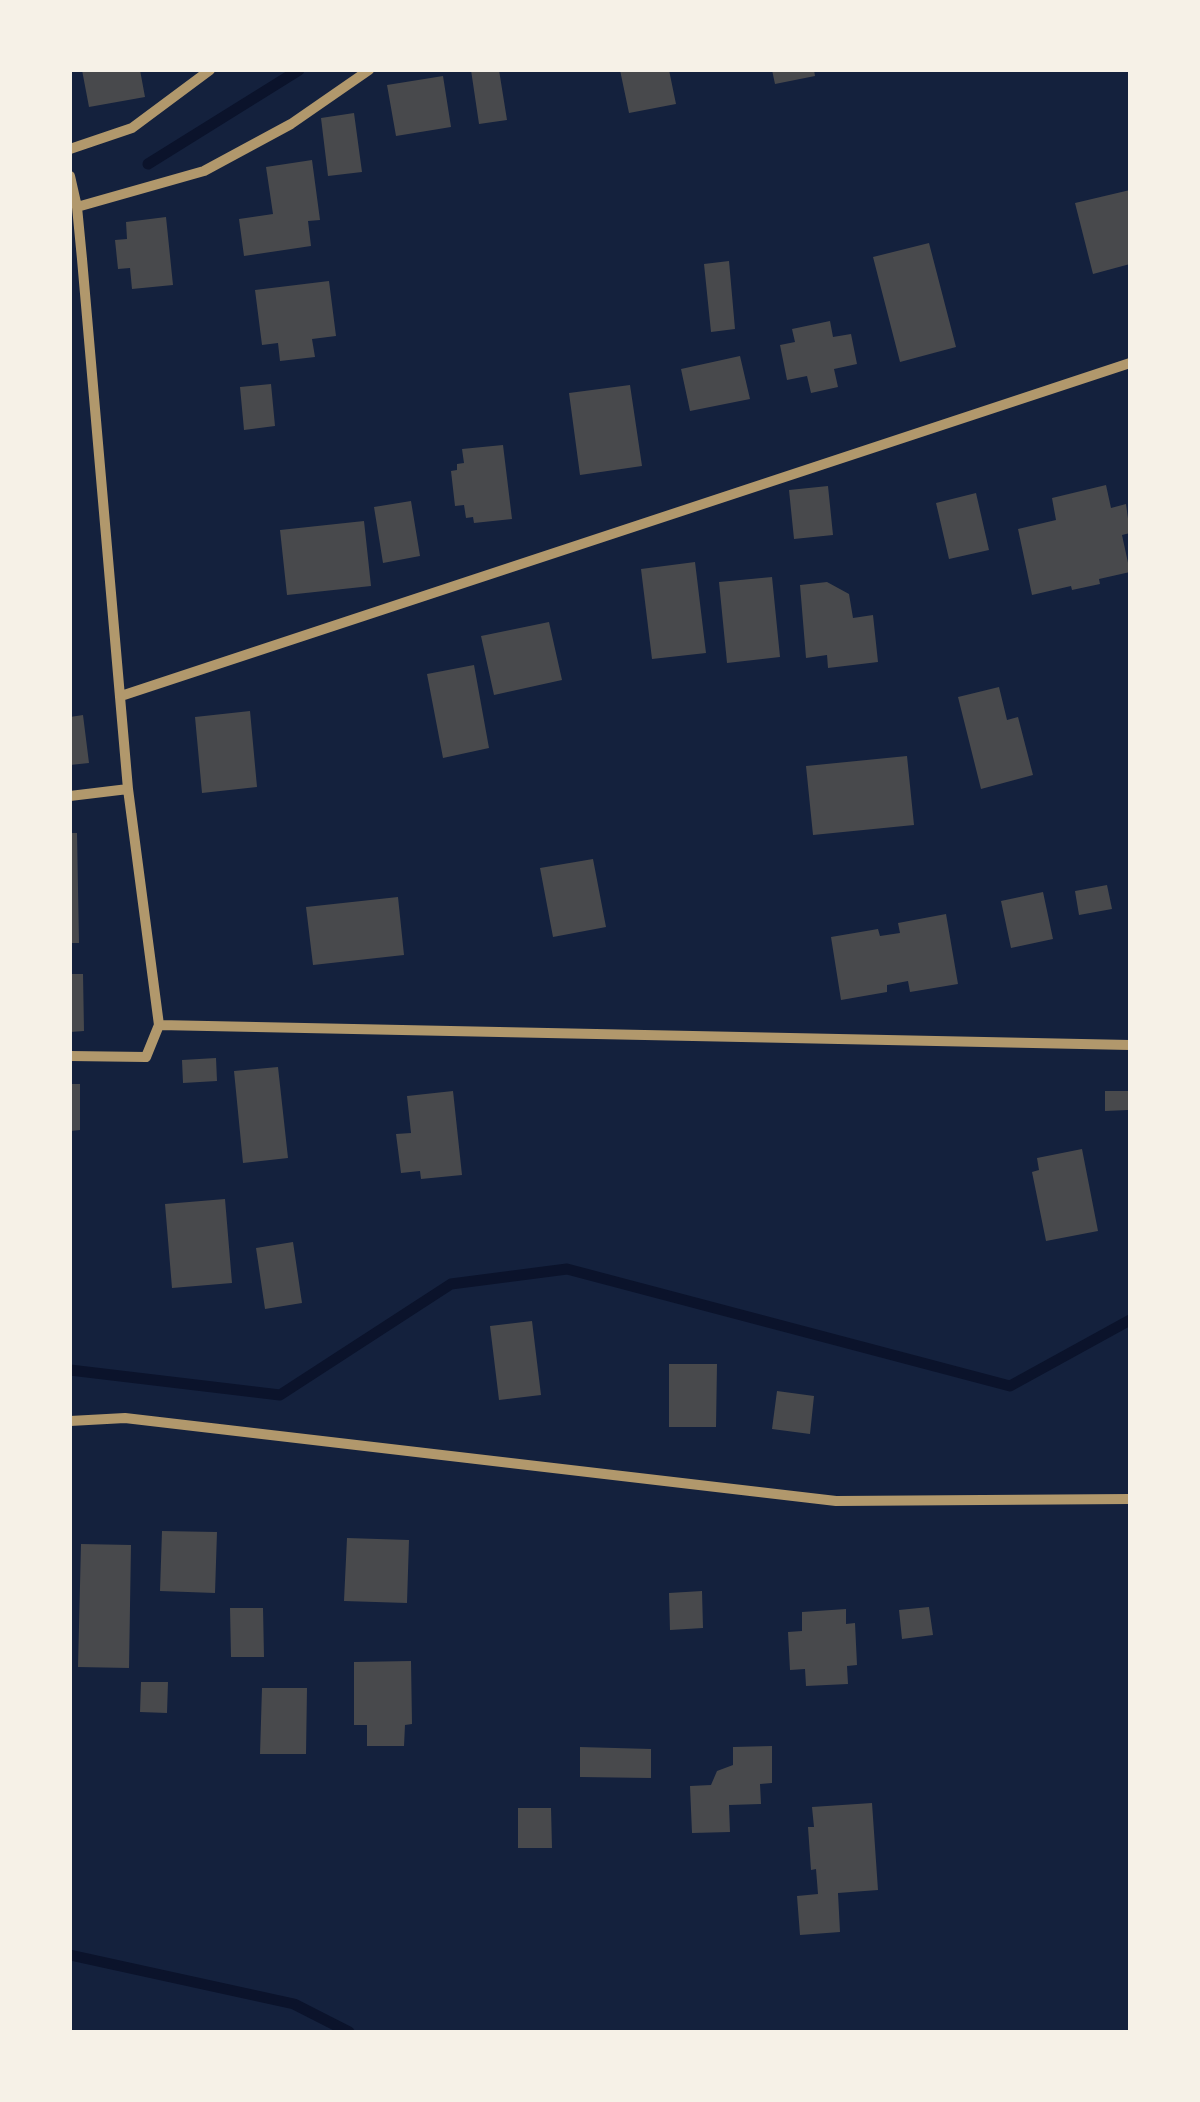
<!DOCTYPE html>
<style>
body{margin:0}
#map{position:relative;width:1200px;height:2102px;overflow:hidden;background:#14213d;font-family:"Source Sans 3",sans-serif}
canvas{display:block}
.frame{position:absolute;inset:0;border:72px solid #f6f1e7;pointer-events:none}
</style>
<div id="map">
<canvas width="1200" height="2102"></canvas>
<div class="frame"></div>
</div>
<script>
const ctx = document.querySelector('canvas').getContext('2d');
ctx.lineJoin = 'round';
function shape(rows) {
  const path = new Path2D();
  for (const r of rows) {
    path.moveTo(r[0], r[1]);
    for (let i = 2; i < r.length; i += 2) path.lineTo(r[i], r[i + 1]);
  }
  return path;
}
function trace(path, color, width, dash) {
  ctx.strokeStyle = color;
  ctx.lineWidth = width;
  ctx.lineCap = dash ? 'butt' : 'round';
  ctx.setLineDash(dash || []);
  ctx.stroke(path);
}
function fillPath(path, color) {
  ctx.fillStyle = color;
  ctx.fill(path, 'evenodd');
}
trace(shape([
 [148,164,299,70],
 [70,1370,280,1395,451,1284,567,1269,1010,1386,1130,1320],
 [70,1955,294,2004,349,2032]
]), '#0b132b', 11);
fillPath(shape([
 [82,70,140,70,145,97,89,107],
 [471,70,499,70,507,120,479,124],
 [620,70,669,70,676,104,629,113],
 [772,70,814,70,815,76,775,84],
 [443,76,451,127,396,136,387,85],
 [354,113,362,172,328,176,321,118],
 [312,160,320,220,308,221,311,246,244,256,239,219,273,214,266,167],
 [1130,190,1130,264,1093,274,1075,203],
 [166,217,173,285,132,289,130,268,118,269,115,240,127,239,126,222],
 [929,243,956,347,900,362,873,257],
 [729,261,735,329,711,332,704,264],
 [329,281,336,336,312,339,315,357,280,361,278,343,262,345,255,290],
 [830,321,833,337,851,334,857,364,834,369,838,387,811,393,807,376,787,380,780,345,795,342,792,329],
 [740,356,750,399,690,411,681,369],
 [271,384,275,426,244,430,240,387],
 [630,385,642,466,580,475,569,393],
 [503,445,512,519,474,523,473,517,466,518,464,505,455,506,451,471,457,470,457,464,464,463,462,449],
 [1106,485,1111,508,1126,504,1130,533,1122,535,1130,572,1099,579,1100,584,1072,590,1071,586,1032,595,1018,529,1056,520,1052,498],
 [828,486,833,535,794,539,789,490],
 [976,493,989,550,949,559,936,503],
 [411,501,420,556,383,563,374,507],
 [364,521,371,586,287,595,280,530],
 [695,562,706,653,652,659,641,569],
 [772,577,780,657,727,663,719,582],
 [827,582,849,594,853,618,873,615,878,662,828,668,827,655,806,658,800,585],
 [549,622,562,680,494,695,481,636],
 [474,665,489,748,443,758,427,674],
 [999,687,1007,720,1018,717,1033,775,981,789,958,697],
 [250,711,257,787,202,793,195,717],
 [83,715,89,763,70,765,70,717],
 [907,756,914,825,813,835,806,766],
 [70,833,77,833,79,943,70,943],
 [593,859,606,927,553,937,540,868],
 [1107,885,1112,909,1079,915,1075,891],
 [1043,892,1053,939,1011,948,1001,901],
 [398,897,404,955,313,965,306,907],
 [946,914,958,984,910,992,908,981,887,985,887,992,841,1000,831,937,878,929,880,936,900,933,898,923],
 [70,974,83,974,84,1031,70,1032],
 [216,1058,217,1081,183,1083,182,1060],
 [278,1067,288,1158,243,1163,234,1071],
 [70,1084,80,1084,80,1130,70,1131],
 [453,1091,462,1175,421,1179,420,1171,401,1173,396,1134,411,1133,407,1096],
 [1105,1091,1128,1091,1128,1110,1105,1111],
 [1082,1149,1098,1231,1046,1241,1032,1172,1039,1170,1037,1158],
 [225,1199,232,1283,172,1288,165,1204],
 [293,1242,302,1303,265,1309,256,1248],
 [532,1321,541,1395,499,1400,490,1326],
 [669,1364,717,1364,716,1427,669,1427],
 [777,1391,814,1396,810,1434,772,1429],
 [162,1531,217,1532,215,1593,160,1591],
 [347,1538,409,1540,407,1603,344,1601],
 [81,1544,131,1545,129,1668,78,1667],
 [702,1591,703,1628,670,1630,669,1593],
 [929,1607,933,1635,902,1639,899,1610],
 [230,1608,263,1608,264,1657,231,1657],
 [846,1609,846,1624,855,1623,857,1665,847,1666,848,1684,806,1686,805,1669,790,1670,788,1632,802,1631,802,1612],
 [411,1661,412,1724,405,1725,404,1746,367,1746,367,1725,354,1725,354,1662],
 [141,1682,168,1682,167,1713,140,1712],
 [262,1688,307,1688,306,1754,260,1754],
 [772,1746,772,1783,760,1784,761,1804,729,1805,730,1832,692,1833,690,1786,711,1785,717,1771,733,1765,733,1747],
 [580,1747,651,1749,651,1778,580,1777],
 [872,1803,878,1890,838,1893,840,1932,800,1935,797,1896,818,1894,816,1869,811,1870,808,1827,814,1827,812,1807],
 [518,1808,551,1808,552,1848,518,1848]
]), '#48494c');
trace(shape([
 [70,149,132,128,210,70],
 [70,176,77,207,82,259,128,789,159,1025],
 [77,207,204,171,291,124,369,70],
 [121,696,1130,363],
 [70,796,128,789],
 [159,1025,1130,1045],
 [70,1056,146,1057,159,1025],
 [70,1421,125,1418,836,1501,1130,1499]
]), '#b1986c', 10);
</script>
